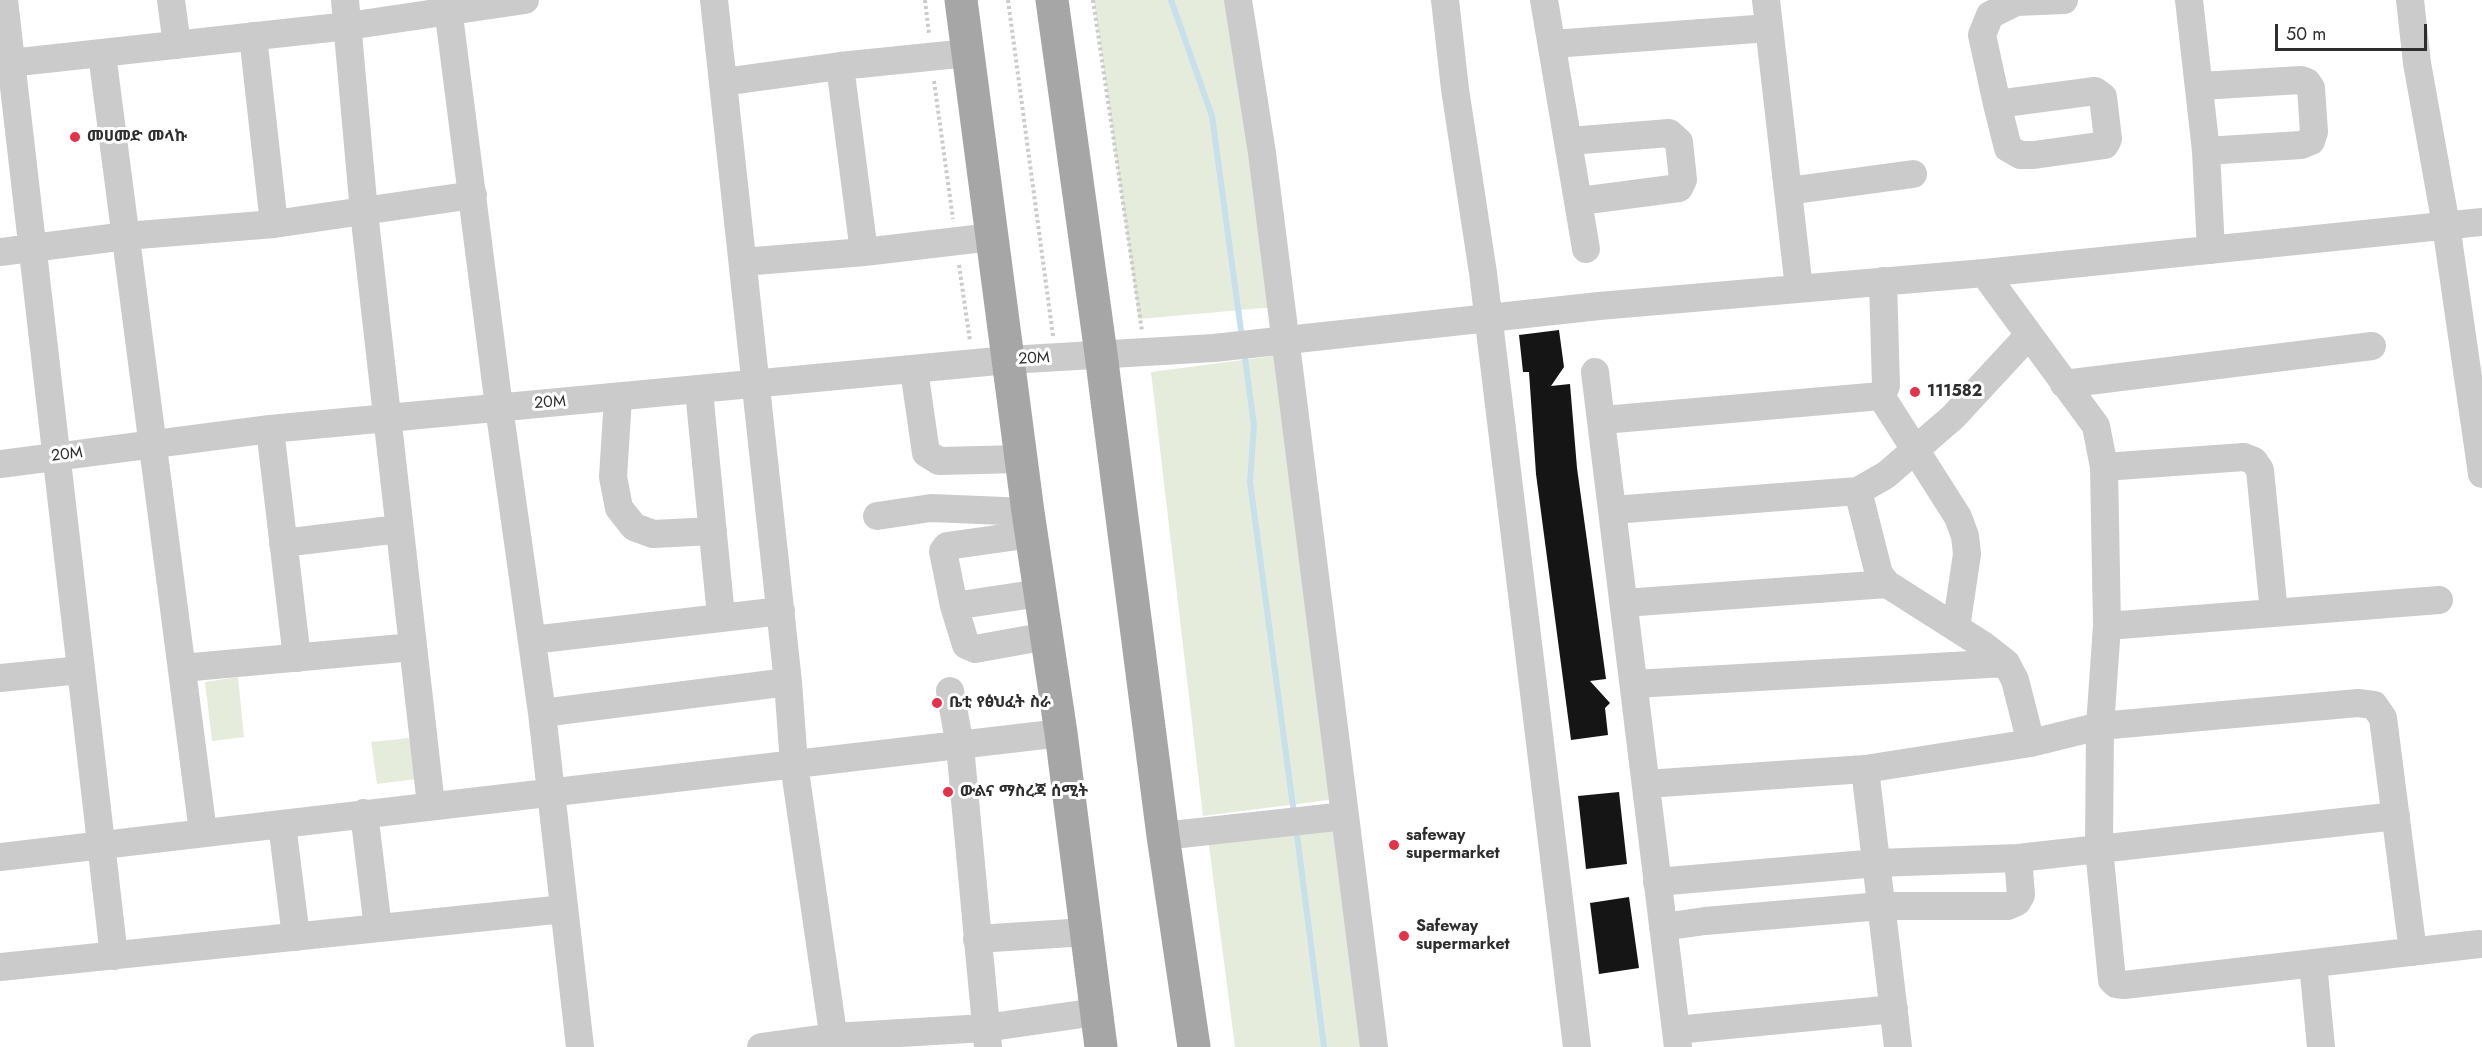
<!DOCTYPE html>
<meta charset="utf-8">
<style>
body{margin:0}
#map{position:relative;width:2482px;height:1047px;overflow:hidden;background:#fff;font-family:Jost,sans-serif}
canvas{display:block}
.scale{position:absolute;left:2275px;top:24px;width:152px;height:27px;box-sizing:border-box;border:3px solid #2e2e2e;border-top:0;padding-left:8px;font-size:18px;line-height:21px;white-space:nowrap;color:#2e2e2e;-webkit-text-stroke:4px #fff;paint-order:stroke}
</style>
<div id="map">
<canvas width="2482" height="1047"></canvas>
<div class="scale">50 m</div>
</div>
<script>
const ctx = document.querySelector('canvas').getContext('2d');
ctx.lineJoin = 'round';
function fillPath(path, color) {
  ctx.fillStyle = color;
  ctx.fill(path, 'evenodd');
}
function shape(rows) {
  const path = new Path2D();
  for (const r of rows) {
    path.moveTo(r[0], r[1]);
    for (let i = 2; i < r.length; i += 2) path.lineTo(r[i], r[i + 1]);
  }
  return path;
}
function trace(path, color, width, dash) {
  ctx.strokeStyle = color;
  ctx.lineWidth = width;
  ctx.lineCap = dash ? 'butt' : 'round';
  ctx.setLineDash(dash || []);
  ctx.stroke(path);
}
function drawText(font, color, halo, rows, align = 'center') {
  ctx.font = font + ' Jost,"Noto Sans Ethiopic",sans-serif';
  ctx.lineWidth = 6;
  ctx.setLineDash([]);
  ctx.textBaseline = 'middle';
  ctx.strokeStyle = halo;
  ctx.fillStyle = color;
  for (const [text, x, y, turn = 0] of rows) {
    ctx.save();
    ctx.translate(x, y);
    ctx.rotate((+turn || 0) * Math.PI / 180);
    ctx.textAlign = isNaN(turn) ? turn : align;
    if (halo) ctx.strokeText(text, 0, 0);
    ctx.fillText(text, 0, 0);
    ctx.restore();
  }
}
fillPath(shape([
 [1094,0,1226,0,1275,307,1139,319],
 [1281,355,1336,799,1203,816,1151,372],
 [238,677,244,737,212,741,205,682],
 [418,737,424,778,377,784,371,742],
 [1333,824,1362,1047,1235,1047,1208,838]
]), '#e5ecdc');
trace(shape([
 [1171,0,1212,116,1242,338],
 [1244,351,1254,425,1250,482,1294,814],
 [1296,827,1324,1047]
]), '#c8e0eb', 6);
fillPath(shape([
 [1559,330,1564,367,1551,386,1570,384,1577,468,1606,679,1590,681,1610,703,1605,708,1608,735,1571,740,1536,474,1529,372,1523,372,1519,335],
 [1619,792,1627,864,1586,869,1578,796],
 [1629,897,1639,968,1599,974,1590,903]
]), '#151515');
trace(shape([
 [925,0,929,34],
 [1008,0,1053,336],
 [1093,0,1142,331],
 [934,81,953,219],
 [959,265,970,341]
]), '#cbcbcb', 4, [3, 3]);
trace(shape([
 [4,0,114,956],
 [171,0,177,45],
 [345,0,364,212,431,805],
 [447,0,499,407,542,713,580,1047],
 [714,0,788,682,794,764,835,1047],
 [1238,0,1262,153,1374,1047],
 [1445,0,1455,89,1483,273,1577,1047],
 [1544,0,1586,249],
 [1766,0,1799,288],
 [2189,0,2206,151,2211,250],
 [2410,0,2417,63,2446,225,2482,474],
 [253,36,274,224],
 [1553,44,1769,28],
 [102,54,203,832],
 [0,64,348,26,525,0],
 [840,66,864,252],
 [723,82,840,66,968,53],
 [2200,86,2301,80,2307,82,2311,88,2314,132,2311,141,2301,145,2206,151],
 [1997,104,2095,91,2103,97,2108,139,2105,145,2034,155,2020,155,2008,148,1997,104,1982,35,1990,15,2016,2,2064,0],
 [1570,141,1669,133,1679,142,1683,180,1679,188,1580,201],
 [1788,191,1913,174],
 [0,252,126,236,274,224,473,195],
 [743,262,864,252,992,237],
 [1984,273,2096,426,2104,467,2107,626,2100,726,2099,849,2112,980,2116,984,2124,985,2479,944],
 [914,370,926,453,939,461,1022,459],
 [1595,372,1678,1047],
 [2064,384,2372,346],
 [699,391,721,616],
 [1881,396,1958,517,1965,536,1967,554,1956,628],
 [618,398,613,477,619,508,634,527,653,534,713,531],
 [1603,420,1881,396,1886,386,1883,281],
 [270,429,297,658],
 [0,464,270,429,1008,360,1214,348,1599,306,1984,273,2482,222],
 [2104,467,2244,457,2254,461,2260,470,2274,613],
 [1858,491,1879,574,1887,584,1983,645,2006,663,2015,680,2031,743],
 [1613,510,1858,491,1886,475,1953,417,2029,335],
 [877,516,931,508,1028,512],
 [1032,534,947,546,943,551,954,606,966,645,975,649,1047,636],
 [283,543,399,529],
 [1624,603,1887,584],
 [954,606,1040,593],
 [2107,626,2439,600],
 [532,640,781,611],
 [182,668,413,647],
 [0,678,81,670],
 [1634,684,2006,663],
 [950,691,960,746,988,1047],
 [542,713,788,682],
 [1646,784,1865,769],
 [364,813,378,928],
 [282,824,1061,733],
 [1163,836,1345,816],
 [0,857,282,824,296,937],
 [1657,882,1877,863,2018,858,2396,816],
 [1663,927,1705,921,1881,906,2008,906,2017,902,2021,895,2018,858],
 [977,939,1086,932],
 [2313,963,2321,1047],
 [0,967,564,909],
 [1676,1030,1894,1009],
 [761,1047,834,1037,985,1028,1096,1012],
 [1898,1047,1865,769,2031,743,2100,726,2358,703,2374,705,2383,718,2413,952]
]), '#cbcbcb', 28);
trace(shape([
 [961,0,1028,512,1061,733,1101,1047],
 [1052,0,1101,354,1163,836,1194,1047]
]), '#a6a6a6', 33);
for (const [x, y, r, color] of [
 [75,137,6,"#e4324b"],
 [1915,392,6,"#e4324b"],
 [937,703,6,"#e4324b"],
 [948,792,6,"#e4324b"],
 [1394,845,6,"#e4324b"],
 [1404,936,6,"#e4324b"]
]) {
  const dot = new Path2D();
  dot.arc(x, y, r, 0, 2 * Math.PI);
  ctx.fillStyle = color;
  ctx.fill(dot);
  trace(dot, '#fff', 2);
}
drawText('bold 16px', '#2e2e2e', '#fff', [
 ["መሀመድ መላኩ",87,137],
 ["111582",1927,392],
 ["ቤቲ የፅህፈት ስራ",949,703],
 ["ውልና ማስረጃ ሰሚት",960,792],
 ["safeway",1406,836],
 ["supermarket",1406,854],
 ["Safeway",1416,927],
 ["supermarket",1416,945]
], 'left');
drawText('16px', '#2e2e2e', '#fff', [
 ["20M",1034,359,-3],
 ["20M",550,403,-4],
 ["20M",67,455,-7]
]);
</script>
